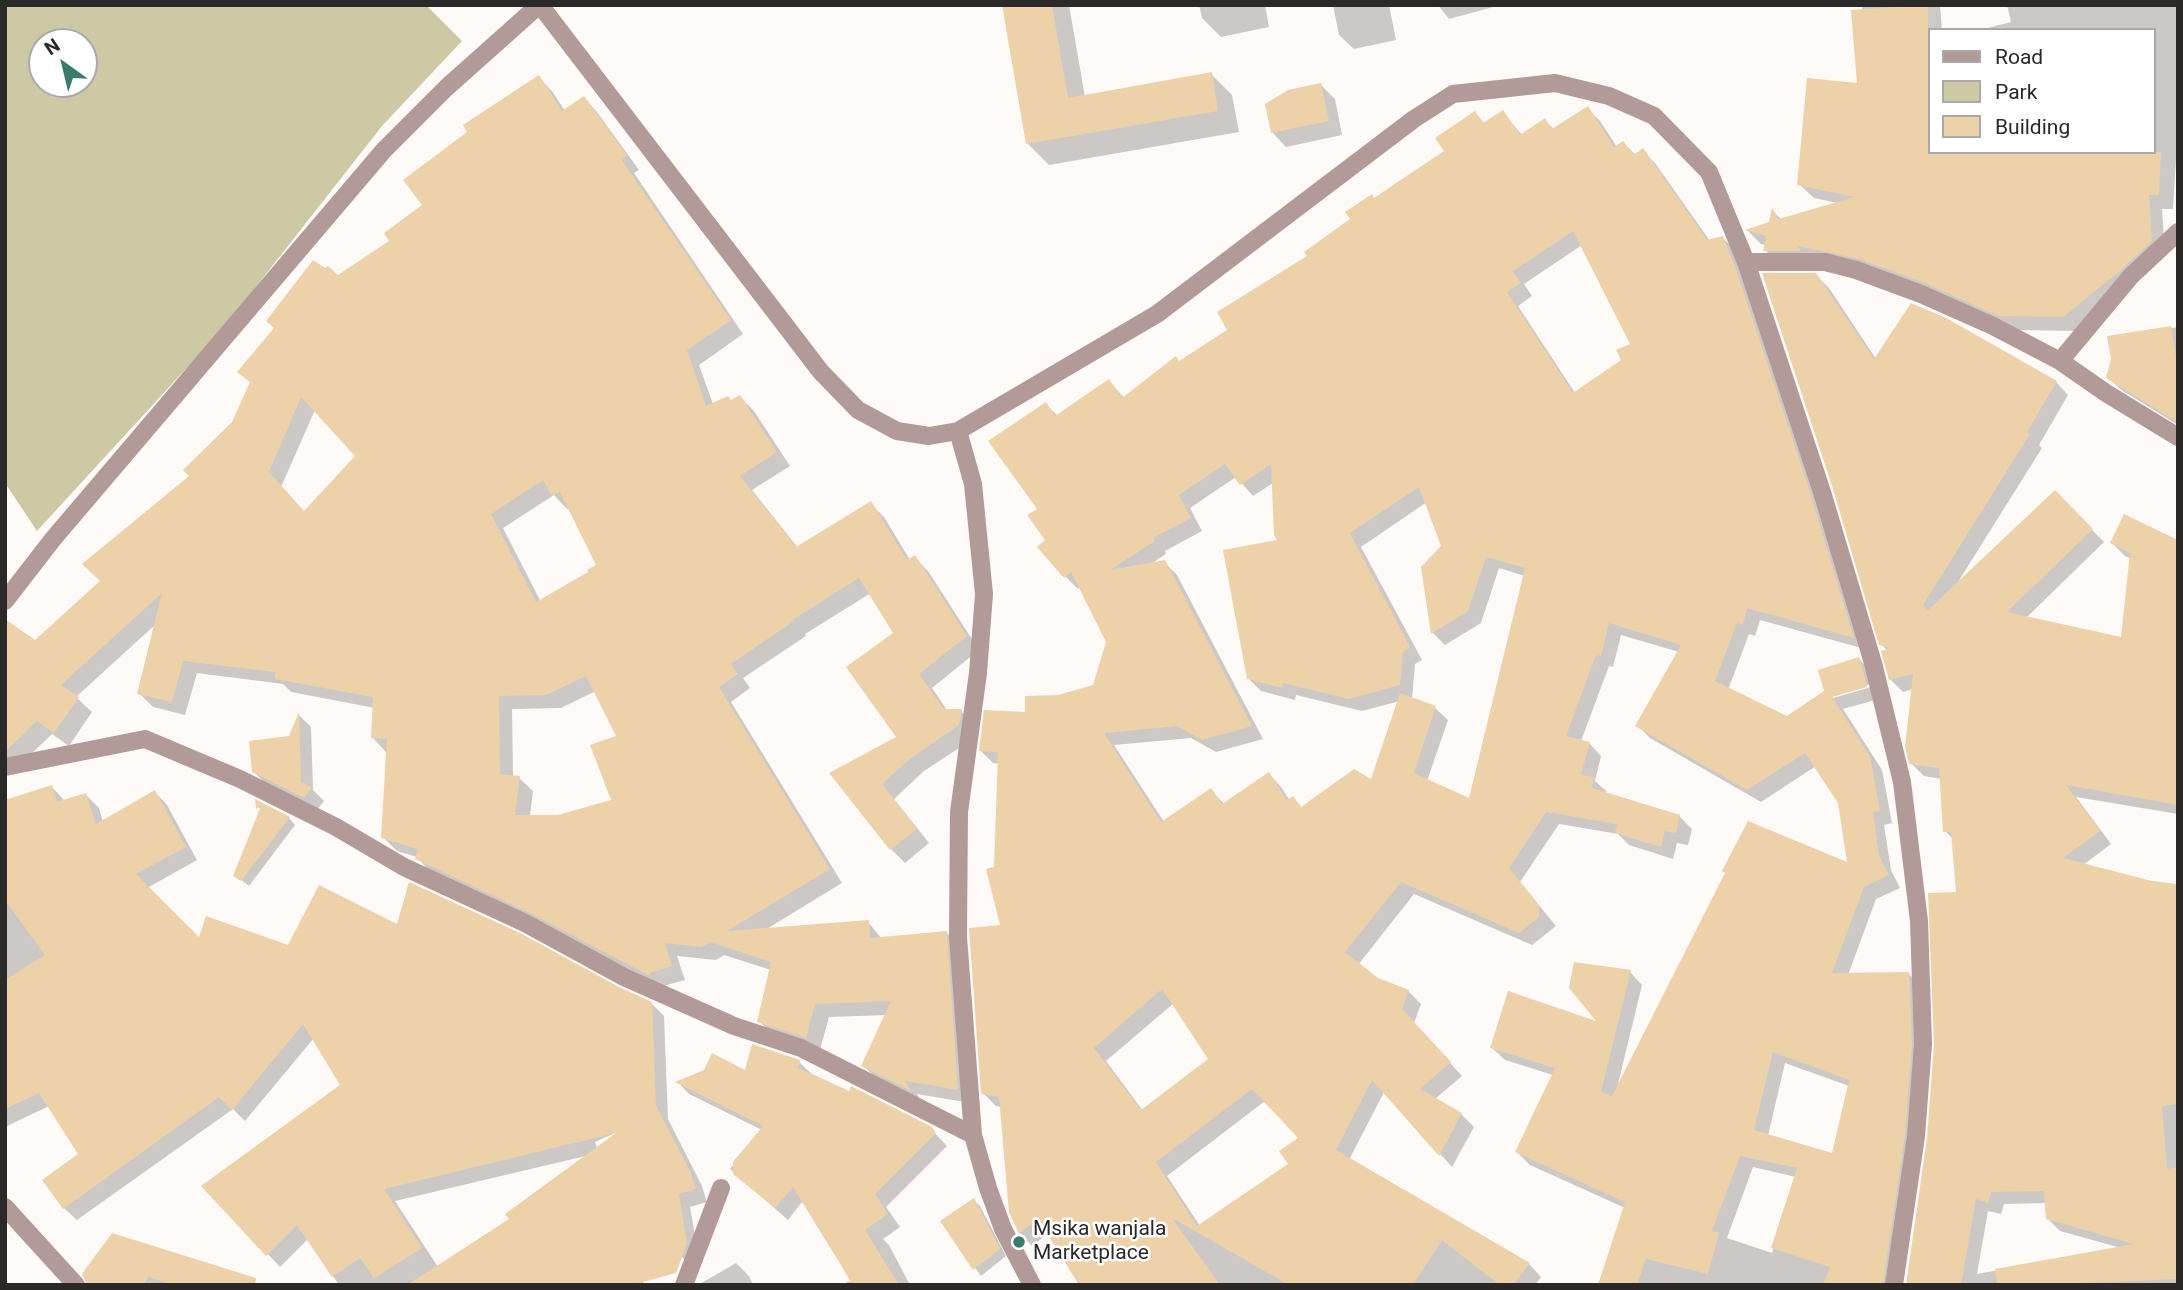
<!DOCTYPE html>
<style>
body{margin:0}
#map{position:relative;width:2183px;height:1290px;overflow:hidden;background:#fefaf8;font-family:Roboto,sans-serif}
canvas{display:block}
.frame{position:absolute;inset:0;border:7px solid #2a2928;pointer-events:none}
.legend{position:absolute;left:1928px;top:28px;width:228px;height:126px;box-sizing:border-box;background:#fff;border:2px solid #aaa9a9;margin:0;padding:9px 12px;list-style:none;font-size:21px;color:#2a2928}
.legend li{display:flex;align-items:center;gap:14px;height:35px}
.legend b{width:35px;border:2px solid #aaa9a9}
.north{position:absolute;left:28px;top:28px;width:70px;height:70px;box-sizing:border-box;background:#fff;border:2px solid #aaa9a9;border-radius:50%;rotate:326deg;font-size:19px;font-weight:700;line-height:28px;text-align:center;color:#2a2928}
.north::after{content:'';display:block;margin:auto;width:24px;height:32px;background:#3a7c6c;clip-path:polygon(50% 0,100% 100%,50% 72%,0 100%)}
</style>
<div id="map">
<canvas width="2183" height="1290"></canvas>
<div class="frame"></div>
<ul class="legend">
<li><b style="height:9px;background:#b19a97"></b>Road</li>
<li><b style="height:19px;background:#cdc9a5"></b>Park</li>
<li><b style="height:19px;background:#ecd1a9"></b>Building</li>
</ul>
<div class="north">N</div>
</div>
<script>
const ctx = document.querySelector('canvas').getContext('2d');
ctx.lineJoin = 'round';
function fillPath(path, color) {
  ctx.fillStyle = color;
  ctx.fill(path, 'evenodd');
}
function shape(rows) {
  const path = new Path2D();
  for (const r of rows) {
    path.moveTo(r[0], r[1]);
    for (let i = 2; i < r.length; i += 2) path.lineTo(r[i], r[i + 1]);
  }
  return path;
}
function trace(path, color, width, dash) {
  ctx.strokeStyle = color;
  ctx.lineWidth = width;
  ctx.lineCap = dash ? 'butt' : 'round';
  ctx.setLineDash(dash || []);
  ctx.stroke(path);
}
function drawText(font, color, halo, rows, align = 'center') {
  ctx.font = font + ' Roboto,sans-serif';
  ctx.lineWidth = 5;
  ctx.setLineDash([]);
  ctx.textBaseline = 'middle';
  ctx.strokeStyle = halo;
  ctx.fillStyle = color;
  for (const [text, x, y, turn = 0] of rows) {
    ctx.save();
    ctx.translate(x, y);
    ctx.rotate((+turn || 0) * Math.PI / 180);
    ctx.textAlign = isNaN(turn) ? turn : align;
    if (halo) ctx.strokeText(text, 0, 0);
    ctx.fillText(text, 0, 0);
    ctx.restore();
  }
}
fillPath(shape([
 [5,5,426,5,462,41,382,126,226,325,37,531,5,483],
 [42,42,84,42,84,84,42,84]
]), '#cdc9a5');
fillPath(shape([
 [1004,5,1069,5,1085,97,1211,74,1232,95,1239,132,1049,165,1028,144],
 [1199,5,1265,5,1269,27,1221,37,1202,18],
 [1333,5,1389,5,1396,40,1354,49,1339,35],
 [1438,5,1497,5,1497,6,1449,19],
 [1861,5,1940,5,1942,30,1929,30,1929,152,2153,152,2153,30,1980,30,2011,22,2007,5,2178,5,2178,125,2173,209,2162,209,2165,256,2134,285,2078,331,2014,330,1875,273,1779,264,1765,250,1766,245,1761,244,1748,231,1771,223,1773,211,1782,220,1837,203,1814,198,1799,184,1859,85,1863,11],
 [539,78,552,91,565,111,584,98,597,112,639,170,634,173,743,334,699,365,713,404,732,402,740,397,754,411,790,466,752,490,798,548,870,503,884,517,910,560,914,557,928,571,979,650,932,688,947,710,961,711,975,725,973,739,924,771,894,799,929,843,905,863,891,849,831,773,899,738,896,634,871,593,805,634,806,636,743,678,750,688,731,702,842,883,765,930,868,922,882,939,946,932,960,946,971,1103,917,1094,921,1101,877,1079,863,1065,887,1015,829,1017,820,1050,773,1035,759,1021,771,970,724,955,716,960,677,956,685,980,663,986,431,873,417,857,397,851,383,837,386,752,373,738,375,708,291,692,283,684,197,673,185,715,153,707,139,693,156,624,76,697,92,712,69,746,52,734,26,759,5,767,5,622,35,642,102,581,234,423,251,383,240,372,338,277,392,241],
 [315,410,357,456,305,513,281,487],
 [554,495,567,509,570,508,598,566,591,573,541,602,503,528],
 [596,691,618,737,613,801,559,816,530,816,533,791,519,778,513,777,512,709,561,708],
 [1321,85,1335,99,1342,135,1286,147,1272,132],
 [1588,109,1600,121,1617,147,1623,143,1636,155,1642,150,1655,163,1710,241,1722,237,1735,250,1865,649,1760,620,1755,636,1749,634,1728,690,1787,718,1826,691,1859,659,1872,672,1875,683,1833,694,1833,698,1875,686,1879,699,1843,709,1882,770,1892,823,1884,825,1891,870,1900,888,1876,899,1848,975,1909,974,1921,987,1897,1285,1600,1285,1625,1208,1530,1165,1517,1152,1553,1075,1505,1060,1492,1048,1601,1025,1630,972,1642,985,1618,1084,1850,865,1839,802,1816,766,1761,802,1650,738,1638,726,1679,652,1621,635,1613,667,1609,666,1581,741,1589,743,1601,756,1595,781,1606,791,1605,794,1679,816,1692,829,1688,845,1677,843,1673,859,1629,845,1618,834,1559,824,1520,882,1556,926,1532,945,1414,894,1358,965,1377,980,1408,991,1421,1004,1414,1023,1462,1076,1435,1099,1461,1114,1474,1127,1452,1167,1384,1092,1349,1160,1529,1264,1541,1277,1535,1285,1081,1285,1049,1233,1032,1246,1020,1233,1011,1212,1002,1107,996,1106,983,1093,1002,927,996,869,1000,764,993,763,981,751,1027,714,1058,697,1094,687,1108,642,1080,587,1078,589,1066,577,1048,540,1039,509,1046,405,1058,416,1109,381,1125,399,1229,330,1375,199,1446,151,1475,113,1485,124,1503,113,1523,136,1545,121,1555,130],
 [1582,245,1632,345,1623,361,1575,393,1518,306,1532,296,1524,284],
 [1236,477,1253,496,1273,483,1280,541,1248,678,1261,691,1295,700,1296,695,1362,711,1400,701,1372,782,1302,808,1293,798,1290,801,1281,787,1269,774,1224,804,1211,790,1164,822,1114,745,1191,738,1216,752,1263,739,1177,575,1164,562,1149,565,1166,554,1165,551,1202,531,1190,508],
 [1427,502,1443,546,1423,567,1433,633,1445,645,1481,623,1499,568,1525,576,1470,801,1427,781,1448,720,1435,708,1412,699,1415,664,1422,660,1361,547],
 [1174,1003,1210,1059,1143,1111,1106,1061],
 [1785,1063,1849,1086,1833,1155,1768,1136],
 [1265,1101,1301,1138,1290,1164,1200,1226,1167,1176],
 [1753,1167,1796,1177,1772,1253,1727,1238],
 [1816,275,1829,288,1876,359,2056,382,2068,395,2039,445,2042,448,1958,582,2055,492,2104,542,2026,618,2122,639,2132,559,2125,556,2112,543,2178,542,2178,814,2076,797,2111,844,2083,865,2151,882,2178,886,2178,1285,1907,1285,1929,1138,1958,894,1953,839,1945,831,1942,779,1924,776,1911,763,1913,689,1903,692,1891,680,1888,651,1881,644],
 [2047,1203,2047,1218,2060,1231,2121,1248,1977,1274,1988,1211,2001,1214,2004,1204],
 [2178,327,2178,425,2120,389,2108,377,2112,359,2109,337],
 [299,715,311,727,313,790,324,801,317,810,267,785,254,772,290,738],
 [52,787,64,800,86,795,99,808,103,822,155,792,167,805,197,860,147,888,200,940,289,947,398,927,618,989,651,1003,664,1016,668,1119,702,1186,707,1202,690,1207,699,1258,695,1270,683,1258,615,1133,595,1142,644,1285,339,1285,308,1239,280,1267,204,1186,342,1086,314,1038,245,1121,233,1109,77,1220,64,1208,80,1155,49,1106,5,1127,5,807],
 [590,1155,511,1219,438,1267,395,1201],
 [257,802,289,818,295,825,249,886,235,875,261,811],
 [799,1062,812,1074,931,1129,947,1146,886,1207,900,1227,883,1239,889,1245,910,1285,841,1285,853,1280,803,1201,788,1220,730,1169,762,1130,689,1094,678,1082],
 [973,1200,980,1206,1006,1256,981,1276,942,1221],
 [736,1263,749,1276,753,1285,698,1285],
 [89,1267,255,1285,103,1285]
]), '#0003');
fillPath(shape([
 [1002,5,1052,5,1068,98,1212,72,1218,111,1026,144],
 [1928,5,1929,152,2161,152,2159,195,2149,195,2152,241,2120,271,2063,317,1998,316,1925,283,1859,259,1798,246,1801,251,1763,251,1766,236,1745,230,1769,222,1772,208,1779,219,1854,197,1797,185,1807,78,1857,83,1851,10],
 [539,75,562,111,584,96,627,155,621,159,731,320,687,350,706,406,728,396,731,400,740,395,777,452,740,476,796,547,871,501,907,560,915,555,967,636,919,674,944,709,962,709,959,725,911,758,882,784,917,829,890,850,829,773,896,737,846,667,893,633,859,578,792,620,794,621,731,664,738,674,719,687,830,869,727,931,869,920,870,938,947,931,958,1090,905,1081,911,1091,861,1066,891,1001,815,1004,806,1038,757,1022,771,962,710,942,702,947,665,943,672,966,650,973,650,976,530,913,415,859,418,849,381,838,387,739,371,738,373,697,275,679,275,672,183,661,172,702,137,694,162,593,61,685,79,697,54,733,37,721,5,752,5,619,35,640,100,581,82,564,189,476,183,470,232,422,250,382,237,372,274,328,266,321,313,260,325,268,328,266,338,275,389,241,384,233,422,205,403,180,467,132,463,125],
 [301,397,355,456,304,511,269,472],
 [543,480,552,496,560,492,596,565,587,570,588,572,536,602,491,514],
 [586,676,616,736,590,745,611,800,558,815,515,815,520,776,500,774,499,696,546,695],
 [1321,83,1329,121,1271,133,1265,104,1288,90],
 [1588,106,1614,147,1623,141,1634,155,1643,148,1707,240,1723,236,1735,266,1811,495,1854,638,1747,608,1743,625,1737,623,1715,681,1787,716,1824,691,1818,670,1859,657,1862,666,1867,687,1832,697,1870,756,1880,811,1873,812,1879,855,1889,875,1864,887,1832,973,1909,972,1912,1044,1905,1135,1883,1285,1823,1285,1830,1267,1771,1248,1797,1168,1740,1156,1712,1231,1719,1233,1708,1274,1646,1259,1637,1285,1598,1285,1625,1202,1515,1152,1555,1068,1490,1048,1508,991,1596,1021,1569,988,1574,962,1631,970,1601,1092,1612,1096,1725,873,1722,871,1748,821,1847,862,1838,803,1805,753,1747,790,1635,726,1681,645,1609,623,1601,656,1596,655,1566,736,1590,742,1581,775,1594,777,1592,788,1680,815,1676,833,1665,831,1661,847,1615,833,1617,824,1546,812,1509,868,1539,905,1539,917,1519,933,1401,882,1345,952,1378,978,1409,990,1402,1009,1451,1062,1420,1089,1462,1113,1439,1156,1372,1080,1336,1150,1530,1263,1513,1285,1500,1285,1442,1240,1413,1285,1289,1285,1172,1218,1220,1285,1079,1285,1038,1219,1019,1234,1009,1212,999,1097,981,1094,969,928,1000,925,986,869,994,867,998,752,979,751,984,710,1025,712,1025,696,1058,695,1093,685,1106,642,1071,572,1064,578,1037,547,1045,540,1027,515,1037,509,988,441,1046,402,1055,416,1109,379,1122,398,1176,356,1179,361,1227,330,1217,312,1307,256,1304,252,1350,219,1345,212,1372,194,1374,198,1444,151,1435,138,1475,111,1483,123,1503,110,1520,135,1545,118,1552,129],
 [1573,231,1630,344,1616,350,1621,360,1573,393,1507,292,1521,283,1513,271],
 [1225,464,1240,485,1271,464,1274,535,1277,540,1223,550,1247,679,1282,688,1283,683,1349,699,1400,685,1403,652,1410,647,1350,533,1419,487,1441,546,1421,567,1431,634,1468,611,1486,557,1525,568,1469,798,1414,773,1436,706,1400,693,1371,779,1354,769,1301,807,1293,796,1287,800,1269,772,1222,804,1211,788,1161,822,1104,733,1177,726,1202,740,1252,726,1165,560,1110,570,1155,541,1153,538,1191,518,1179,495],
 [1162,989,1208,1059,1141,1110,1094,1048],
 [1773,1052,1849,1080,1832,1153,1754,1130],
 [1252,1089,1298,1138,1279,1151,1288,1164,1197,1226,1156,1162],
 [1762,273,1816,273,1874,359,1911,303,1948,319,2057,381,2027,432,2030,434,1923,605,1928,610,2055,490,2093,529,2007,612,2121,637,2130,553,2110,543,2124,514,2178,540,2178,805,2066,785,2100,831,2063,858,2152,881,2178,884,2178,1104,2162,1106,2167,1169,2178,1167,2178,1279,2085,1283,2085,1285,1997,1285,1995,1269,2134,1244,2046,1219,2044,1191,1991,1192,1988,1203,1976,1199,1961,1285,1906,1285,1927,1138,1934,1045,1928,893,1956,892,1951,832,1943,832,1939,768,1909,764,1905,747,1913,674,1889,680,1881,651,1890,648,1879,645,1833,489],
 [2171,326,2178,368,2178,423,2106,378,2111,359,2107,336],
 [299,712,301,782,312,787,304,798,252,772,249,741,289,736],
 [52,785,57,802,86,793,96,824,155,790,186,847,136,874,199,937,206,916,288,945,319,885,397,924,409,882,520,933,619,987,652,1002,656,1105,690,1171,696,1189,679,1194,687,1244,676,1273,632,1285,407,1285,509,1219,505,1214,616,1133,384,1189,422,1248,374,1278,360,1258,332,1277,297,1225,266,1256,201,1186,340,1085,303,1024,232,1110,219,1097,63,1209,42,1180,78,1154,39,1093,5,1109,5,980,45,955,5,900,5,800],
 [255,799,290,817,241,881,233,876,261,806,256,809],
 [752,1044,800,1060,798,1068,849,1091,851,1086,932,1127,936,1133,875,1194,888,1214,865,1230,899,1285,853,1285,793,1187,775,1208,733,1174,733,1162,763,1126,675,1082,704,1070,712,1053,745,1070],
 [974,1198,1000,1249,973,1270,940,1221],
 [112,1233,256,1278,255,1285,174,1285,149,1277,143,1285,87,1285,82,1274]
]), '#ecd1a9');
trace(shape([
 [540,5,821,372,858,410,897,431,929,436,958,431],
 [1746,262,1825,262,1856,270,1921,294,1993,326,2060,361,2106,393,2178,437],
 [2060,361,2131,276,2178,232],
 [5,601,53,539,384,150,446,88,539,5],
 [5,767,145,739,240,779,336,827,404,867,525,923,624,977,734,1026,801,1048,973,1135],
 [5,1207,76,1285],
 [684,1285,721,1188],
 [1032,1285,1003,1229,988,1188,973,1135,958,937,959,812,978,673,984,594,973,484,958,431,1157,314,1414,119,1453,94,1555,83,1609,96,1654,116,1709,172,1746,262,1822,492,1873,663,1902,782,1919,921,1923,1044,1916,1136,1894,1285]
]), '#b19a97', 18);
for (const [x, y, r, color] of [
 [1019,1242,7,"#3a7c6c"]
]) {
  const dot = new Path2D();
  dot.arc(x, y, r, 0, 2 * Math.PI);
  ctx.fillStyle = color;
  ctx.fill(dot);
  trace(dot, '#fff', 2.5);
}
drawText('21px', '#2a2928', '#fff', [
 ["Msika wanjala",1033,1230],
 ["Marketplace",1033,1254]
], 'left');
</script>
